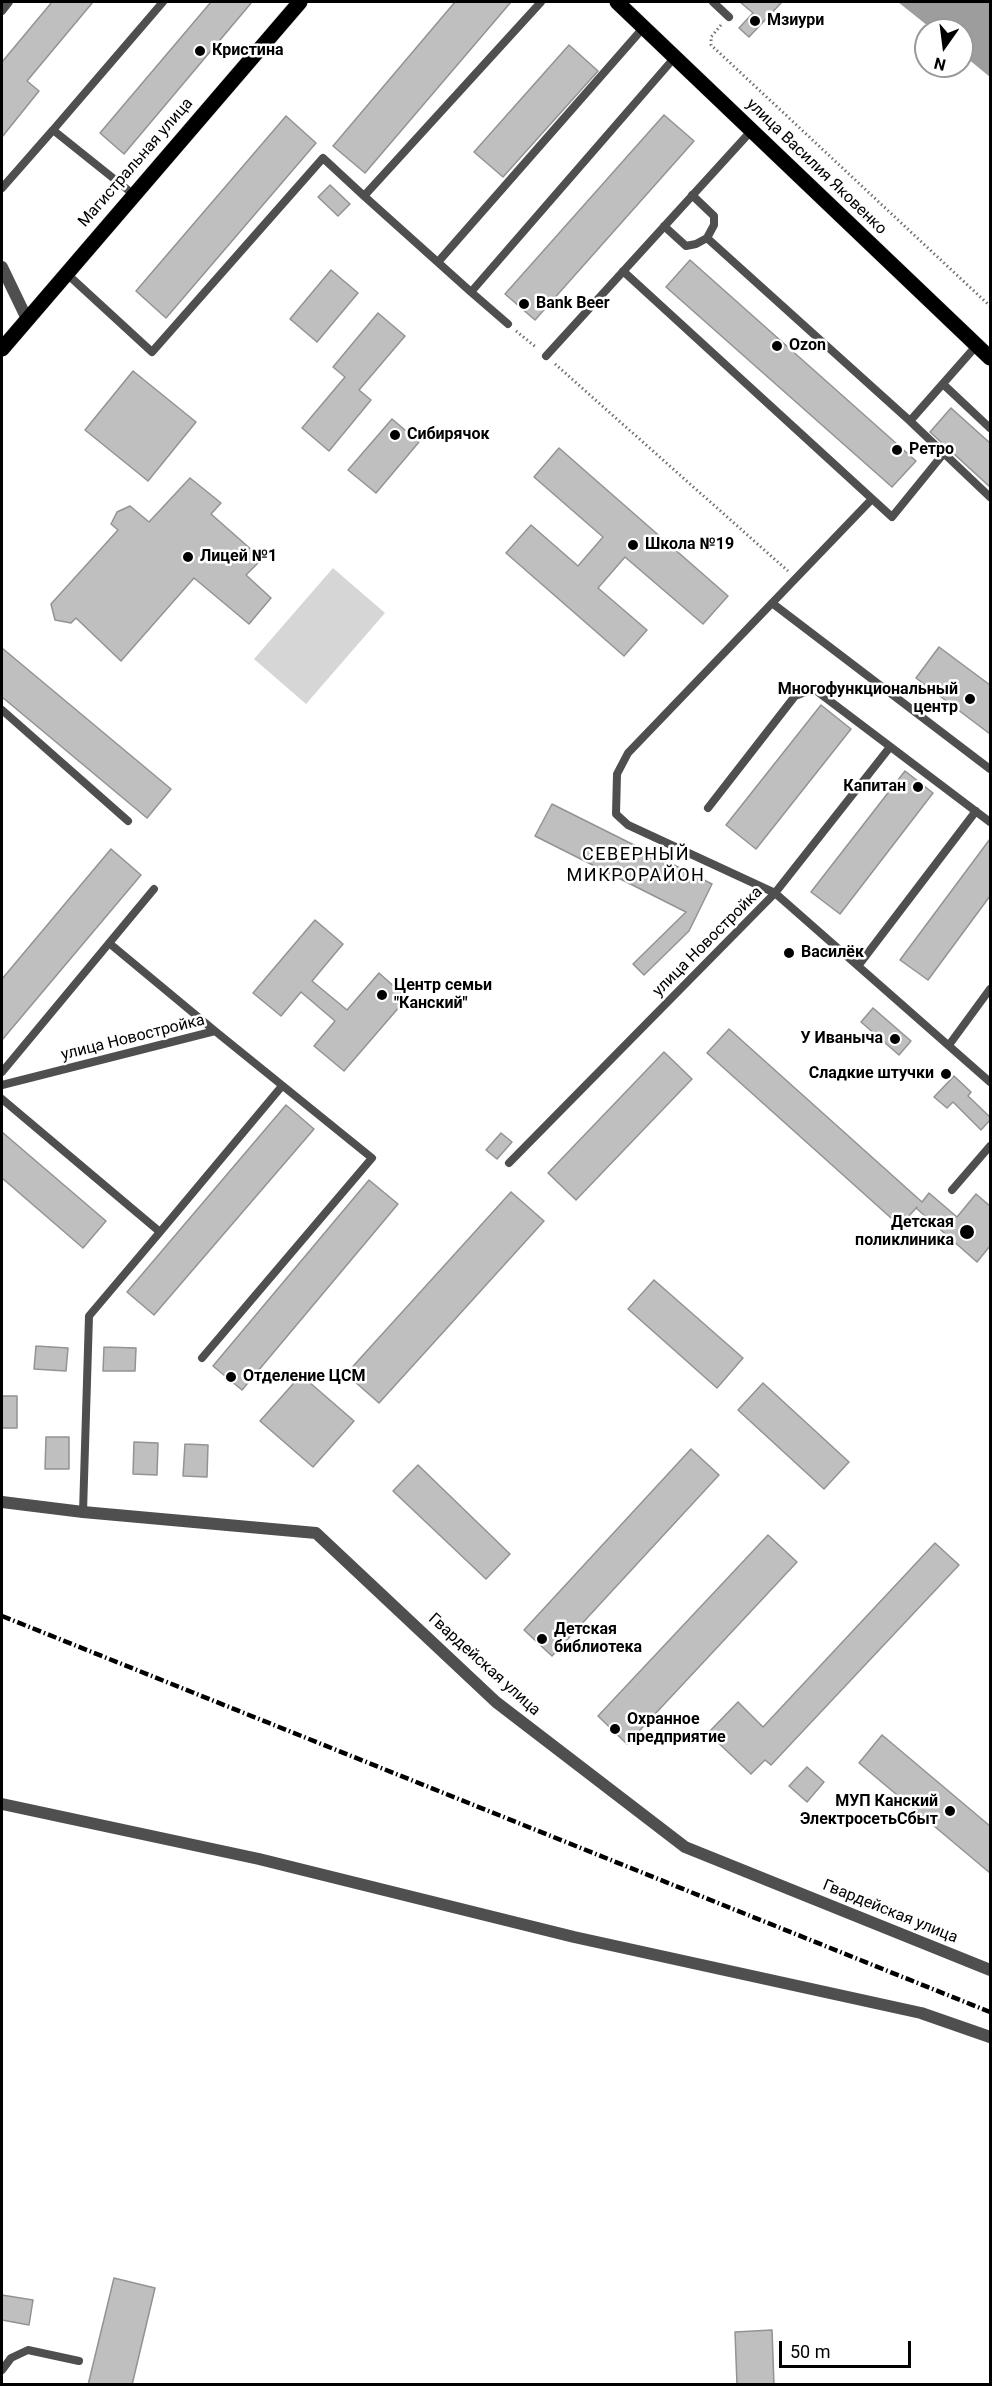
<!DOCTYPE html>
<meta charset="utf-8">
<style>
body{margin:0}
#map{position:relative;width:992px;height:2386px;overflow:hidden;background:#fff;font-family:Roboto,sans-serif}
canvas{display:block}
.frame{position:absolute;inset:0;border:3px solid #000;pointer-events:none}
.north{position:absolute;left:914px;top:18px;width:60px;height:60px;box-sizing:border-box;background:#fff;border:2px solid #999;border-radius:50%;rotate:194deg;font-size:16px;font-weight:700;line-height:24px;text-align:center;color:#000}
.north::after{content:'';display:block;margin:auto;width:21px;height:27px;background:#000;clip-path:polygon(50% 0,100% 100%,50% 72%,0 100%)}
.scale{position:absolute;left:779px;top:2341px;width:132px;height:27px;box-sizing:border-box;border:3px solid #000;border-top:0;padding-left:8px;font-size:18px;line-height:21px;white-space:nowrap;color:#000;-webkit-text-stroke:4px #fff;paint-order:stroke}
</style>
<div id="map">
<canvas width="992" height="2386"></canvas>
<div class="frame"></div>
<div class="north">N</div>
<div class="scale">50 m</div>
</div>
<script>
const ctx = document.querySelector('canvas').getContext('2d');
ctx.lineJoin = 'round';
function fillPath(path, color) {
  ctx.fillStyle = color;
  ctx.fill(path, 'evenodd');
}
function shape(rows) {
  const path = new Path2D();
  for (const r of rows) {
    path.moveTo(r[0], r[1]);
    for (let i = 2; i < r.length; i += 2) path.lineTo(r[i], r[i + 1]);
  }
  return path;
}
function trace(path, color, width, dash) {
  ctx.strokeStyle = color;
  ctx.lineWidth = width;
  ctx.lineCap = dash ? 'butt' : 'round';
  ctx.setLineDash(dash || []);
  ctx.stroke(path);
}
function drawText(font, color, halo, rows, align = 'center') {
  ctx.font = font + ' Roboto,sans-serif';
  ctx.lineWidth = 5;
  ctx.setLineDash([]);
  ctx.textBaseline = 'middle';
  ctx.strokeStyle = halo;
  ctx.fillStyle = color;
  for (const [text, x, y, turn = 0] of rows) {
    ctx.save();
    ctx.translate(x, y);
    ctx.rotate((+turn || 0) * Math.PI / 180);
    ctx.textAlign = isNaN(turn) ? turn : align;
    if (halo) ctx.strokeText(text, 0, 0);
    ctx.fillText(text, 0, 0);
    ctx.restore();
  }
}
fillPath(shape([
 [333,568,385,613,306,704,254,659]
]), '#d6d6d6');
fillPath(shape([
 [898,2,990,2,990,77,962,54,962,30,933,30]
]), '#9d9d9d');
const building = shape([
 [52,2,93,2,27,81,39,91,2,137,2,62,52,2],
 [211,2,252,2,124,154,100,133,211,2],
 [455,2,511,2,365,173,333,146,455,2],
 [740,2,782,2,749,37,739,28,753,13,740,2],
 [569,45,598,71,503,177,474,152,569,45],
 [664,115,694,141,535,320,505,294,664,115],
 [286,116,316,143,166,318,136,291,286,116],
 [330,185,350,204,338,216,318,197,330,185],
 [690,260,916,461,892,487,666,287,690,260],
 [331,270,358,293,317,342,290,319,331,270],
 [378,313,405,336,359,390,371,400,329,451,302,428,345,377,333,367,378,313],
 [133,371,196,422,148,481,85,430,133,371],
 [951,408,990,443,990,487,930,432,951,408],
 [392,419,419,442,376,493,348,470,392,419],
 [559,448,728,596,703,624,625,557,598,588,647,630,624,656,506,553,531,525,578,566,603,537,534,477,559,448],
 [190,478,221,503,211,514,262,559,246,575,271,598,249,624,194,578,121,661,76,618,71,623,55,620,51,604,118,530,111,524,117,512,130,506,149,522,190,478],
 [939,647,990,685,990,734,916,678,939,647],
 [2,648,171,789,147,818,2,697,2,648],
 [821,705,851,729,756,849,726,825,821,705],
 [905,771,933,793,840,914,811,892,905,771],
 [552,804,712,884,689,931,644,975,633,964,686,912,535,836,552,804],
 [990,839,990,896,928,980,900,960,990,839],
 [111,849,141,875,2,1040,2,979,111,849],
 [315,920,343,944,312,981,347,1010,379,973,407,998,344,1071,314,1046,335,1021,301,992,281,1016,253,993,315,920],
 [873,1008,911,1041,899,1055,861,1022,873,1008],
 [729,1029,922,1202,929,1193,957,1217,976,1194,990,1206,990,1246,977,1262,916,1208,917,1207,900,1226,707,1053,729,1029],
 [664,1052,692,1079,576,1200,548,1173,664,1052],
 [954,1076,971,1092,968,1096,990,1117,990,1120,981,1130,953,1102,947,1108,934,1097,954,1076],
 [286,1105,314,1129,154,1315,127,1292,286,1105],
 [2,1132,106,1221,83,1248,2,1178,2,1132],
 [501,1133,512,1142,497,1159,486,1150,501,1133],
 [369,1180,398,1204,242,1390,213,1366,369,1180],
 [511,1192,544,1221,379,1403,346,1374,511,1192],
 [654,1280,743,1358,717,1388,628,1309,654,1280],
 [36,1346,68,1348,66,1371,34,1369,36,1346],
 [104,1347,136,1348,135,1371,103,1371,104,1347],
 [301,1375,354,1421,313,1467,260,1421,301,1375],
 [763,1383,849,1462,824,1489,738,1410,763,1383],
 [2,1396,17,1396,17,1428,2,1428,2,1396],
 [46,1437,69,1437,69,1469,45,1469,46,1437],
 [134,1442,158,1443,157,1475,133,1474,134,1442],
 [185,1444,208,1445,207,1477,183,1476,185,1444],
 [691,1449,719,1475,552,1656,524,1630,691,1449],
 [418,1465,510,1554,486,1579,393,1491,418,1465],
 [768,1535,797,1562,627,1744,598,1716,768,1535],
 [935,1543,959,1565,771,1765,765,1760,751,1774,708,1733,738,1702,763,1727,935,1543],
 [882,1735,990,1826,990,1873,859,1763,882,1735],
 [807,1767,824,1782,807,1802,789,1786,807,1767],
 [114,2278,155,2288,132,2385,88,2385,114,2278],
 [2,2295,33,2300,29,2325,2,2320,2,2295],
 [772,2330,774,2385,737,2385,735,2332,772,2330]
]);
fillPath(building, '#bfbfbf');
trace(building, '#939393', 1.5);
const primary = shape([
 [617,2,990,358],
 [2,349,300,2]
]);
trace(primary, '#dbdbdb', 16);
trace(shape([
 [721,25,711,37,711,45,990,306],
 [516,331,537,348],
 [555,364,788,571]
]), '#717171', 3, [1.5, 3]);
trace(shape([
 [713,2,729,17],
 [2,11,9,2],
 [2,188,53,130],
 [133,194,53,130,163,2],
 [692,195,714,216,714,225,707,238],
 [364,196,471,292],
 [664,226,686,246,696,244,707,238,910,421],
 [438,262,644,27],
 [623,271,892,517,944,453],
 [66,273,152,352,323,158,364,196,541,2],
 [508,324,471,292,675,57],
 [977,345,910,421,990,497],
 [546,356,752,130],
 [943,384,990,428],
 [872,499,628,753,617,774,616,814,628,825,775,893,890,747],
 [772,603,990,769],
 [2,710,128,821],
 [708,808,795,696,814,689,990,822],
 [109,943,215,1031],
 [858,966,976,811],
 [949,1045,990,989],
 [2,1072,154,889],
 [2,1085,215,1031,372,1158,202,1358],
 [2,1099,160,1232,89,1316,83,1512],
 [509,1163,775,893,990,1082],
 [952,1190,990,1146],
 [160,1232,282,1086],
 [2,2370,11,2358,28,2350,79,2361]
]), '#4f4f4f', 8);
trace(shape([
 [2,267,27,319],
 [2,1502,83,1512,316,1533,496,1702,685,1847,990,1970],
 [2,1804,259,1859,574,1937,921,2013,990,2037]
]), '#4f4f4f', 12);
trace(primary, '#000', 15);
trace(shape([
 [2,1616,990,2012]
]), '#000', 4.5, [9, 3, 1.5, 3]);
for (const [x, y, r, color] of [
 [755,21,6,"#000"],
 [200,51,6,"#000"],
 [524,304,6,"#000"],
 [777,346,6,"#000"],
 [395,435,6,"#000"],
 [897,450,6,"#000"],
 [633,545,6,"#000"],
 [188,557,6,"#000"],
 [970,699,6,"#000"],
 [918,787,6,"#000"],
 [789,953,6,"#000"],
 [382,995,6,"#000"],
 [895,1039,6,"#000"],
 [946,1074,6,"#000"],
 [967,1232,8,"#000"],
 [231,1377,6,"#000"],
 [542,1639,6,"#000"],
 [615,1729,6,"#000"],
 [950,1811,6,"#000"]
]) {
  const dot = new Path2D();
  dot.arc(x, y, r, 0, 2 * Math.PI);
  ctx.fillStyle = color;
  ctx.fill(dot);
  trace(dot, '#fff', 2);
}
drawText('bold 16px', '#000', '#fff', [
 ["Мзиури",767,21],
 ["Кристина",212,51],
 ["Bank Beer",536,304],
 ["Ozon",789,346],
 ["Сибирячок",407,435],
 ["Ретро",909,450],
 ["Школа №19",645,545],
 ["Лицей №1",200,557],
 ["Многофункциональный",958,690,"right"],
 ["центр",958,708,"right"],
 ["Капитан",906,787,"right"],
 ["Василёк",801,953],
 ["Центр семьи",394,986],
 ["\"Канский\"",394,1004],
 ["У Иваныча",883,1039,"right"],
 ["Сладкие штучки",934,1074,"right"],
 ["Детская",954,1223,"right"],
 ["поликлиника",954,1241,"right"],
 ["Отделение ЦСМ",243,1377],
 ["Детская",554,1630],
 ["библиотека",554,1648],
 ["Охранное",627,1720],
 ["предприятие",627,1738],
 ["МУП Канский",938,1802,"right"],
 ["ЭлектросетьСбыт",938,1820,"right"]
], 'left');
drawText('16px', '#000', '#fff', [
 ["Магистральная улица",136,163,-49],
 ["улица Василия Яковенко",816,167,44],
 ["улица Новостройка",708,942,-45],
 ["улица Новостройка",133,1038,-14],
 ["Гвардейская улица",484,1665,42],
 ["Гвардейская улица",890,1912,22]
]);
ctx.letterSpacing = '1.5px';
drawText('18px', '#000', '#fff', [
 ["СЕВЕРНЫЙ",636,855],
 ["МИКРОРАЙОН",636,876]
]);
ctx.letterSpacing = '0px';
</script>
